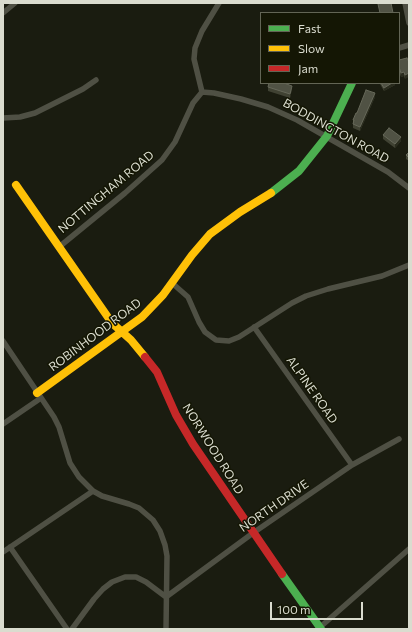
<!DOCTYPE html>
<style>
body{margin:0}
#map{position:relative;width:412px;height:632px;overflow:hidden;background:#1a1c10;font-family:Commissioner,sans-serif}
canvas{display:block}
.frame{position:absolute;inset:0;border:4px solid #dadccf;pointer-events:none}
.legend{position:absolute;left:260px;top:12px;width:140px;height:72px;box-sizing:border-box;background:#141604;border:1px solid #636555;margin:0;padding:5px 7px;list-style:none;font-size:12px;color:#dadccf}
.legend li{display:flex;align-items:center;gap:8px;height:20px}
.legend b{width:20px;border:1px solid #636555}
.scale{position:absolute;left:270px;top:602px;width:93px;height:18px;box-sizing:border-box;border:2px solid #dadccf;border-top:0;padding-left:5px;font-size:12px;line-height:14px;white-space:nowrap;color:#dadccf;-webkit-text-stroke:3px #141604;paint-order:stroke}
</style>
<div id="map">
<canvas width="412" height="632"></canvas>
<div class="frame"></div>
<ul class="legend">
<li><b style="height:5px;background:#4caf50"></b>Fast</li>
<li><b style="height:5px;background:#ffc107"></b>Slow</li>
<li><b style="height:5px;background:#c62828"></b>Jam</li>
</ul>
<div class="scale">100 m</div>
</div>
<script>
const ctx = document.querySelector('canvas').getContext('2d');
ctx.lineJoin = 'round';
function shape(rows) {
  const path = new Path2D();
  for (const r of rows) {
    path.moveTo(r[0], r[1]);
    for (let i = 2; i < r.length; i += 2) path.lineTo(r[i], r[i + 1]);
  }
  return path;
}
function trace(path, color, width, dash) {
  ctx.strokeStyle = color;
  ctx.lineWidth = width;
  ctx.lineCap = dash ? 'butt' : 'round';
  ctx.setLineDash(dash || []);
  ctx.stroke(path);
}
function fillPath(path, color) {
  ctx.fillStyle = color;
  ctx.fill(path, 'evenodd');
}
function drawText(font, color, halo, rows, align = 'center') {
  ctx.font = font + ' Commissioner,sans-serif';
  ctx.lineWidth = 3;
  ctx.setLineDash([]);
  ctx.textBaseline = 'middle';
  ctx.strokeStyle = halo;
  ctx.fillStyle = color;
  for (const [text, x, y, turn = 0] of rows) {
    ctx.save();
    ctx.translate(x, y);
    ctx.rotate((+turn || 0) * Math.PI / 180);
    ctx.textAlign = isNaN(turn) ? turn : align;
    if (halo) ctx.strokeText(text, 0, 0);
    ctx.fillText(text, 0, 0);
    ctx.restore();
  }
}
trace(shape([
 [405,3,409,23],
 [3,13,15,3],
 [399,48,409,45],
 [202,92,214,93,241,99,268,107,297,120,388,172,409,188],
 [202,92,194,59,195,48,202,31,219,3],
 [3,118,20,117,35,113,83,89,96,80],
 [59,247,125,193,162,160,175,142,193,103,202,92],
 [172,283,188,297,199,322,205,332,216,340,229,341,239,337,292,303,306,296,328,289,382,276,409,265],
 [254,327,352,465],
 [3,341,54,417,59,427,70,463,79,477,93,491,102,496,129,504,139,508,153,520,160,531,165,545,167,556,166,629],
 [3,424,41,398],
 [10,547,67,629],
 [3,552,93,491],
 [72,629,94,599,103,589,112,582,125,577,136,577,146,582,166,597,253,533,352,465,399,439],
 [318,629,409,549]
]), '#4f5044', 5.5);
trace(shape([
 [271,193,299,171,327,136,352,83],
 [282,574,321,629]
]), '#4caf50', 8);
trace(shape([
 [16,185,112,323,131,340,145,357],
 [37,393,142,317,163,295,192,255,210,234,240,212,271,193]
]), '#ffc107', 8);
trace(shape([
 [145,357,157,372,176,415,193,444,282,574]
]), '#c62828', 8);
fillPath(shape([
 [407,58,405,79,404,76,401,77,399,71,399,60],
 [380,83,395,83,395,85,384,91,380,84],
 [268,87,292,89,290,98,268,91],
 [375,97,360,131,353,128,353,120,357,113],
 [383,135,401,141,395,148,383,139],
 [409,152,409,161,406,159,406,155]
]), '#404233');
fillPath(shape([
 [404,72,404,76,401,77,401,73],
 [409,73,409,77,405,79,405,75],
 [392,83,395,83,395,85,384,91,384,88],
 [292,86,292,89,290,98,290,94],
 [375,93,375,97,360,131,360,127],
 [401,137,401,141,395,148,395,144]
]), '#2a2c1e');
const building = shape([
 [381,3,391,3,393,13,380,13,378,4,381,3],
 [407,58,409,62,409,73,405,75,404,72,401,73,399,67,399,60,407,58],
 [269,83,284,83,292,86,290,94,268,87,269,83],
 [381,83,392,83,384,88,381,83],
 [366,90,375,93,360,127,353,124,354,120,353,120,356,113,357,113,366,90],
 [389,128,401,137,395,144,383,135,389,128],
 [409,152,409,158,406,155,409,152]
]);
fillPath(building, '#505244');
trace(building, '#666859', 1);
drawText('12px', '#dadccf', '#141604', [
 ["BODDINGTON ROAD",336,131,29],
 ["NOTTINGHAM ROAD",106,192,-40],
 ["ROBINHOOD ROAD",95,335,-37],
 ["ALPINE ROAD",312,390,55],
 ["NORWOOD ROAD",213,449,58],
 ["NORTH DRIVE",274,506,-35]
]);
</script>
